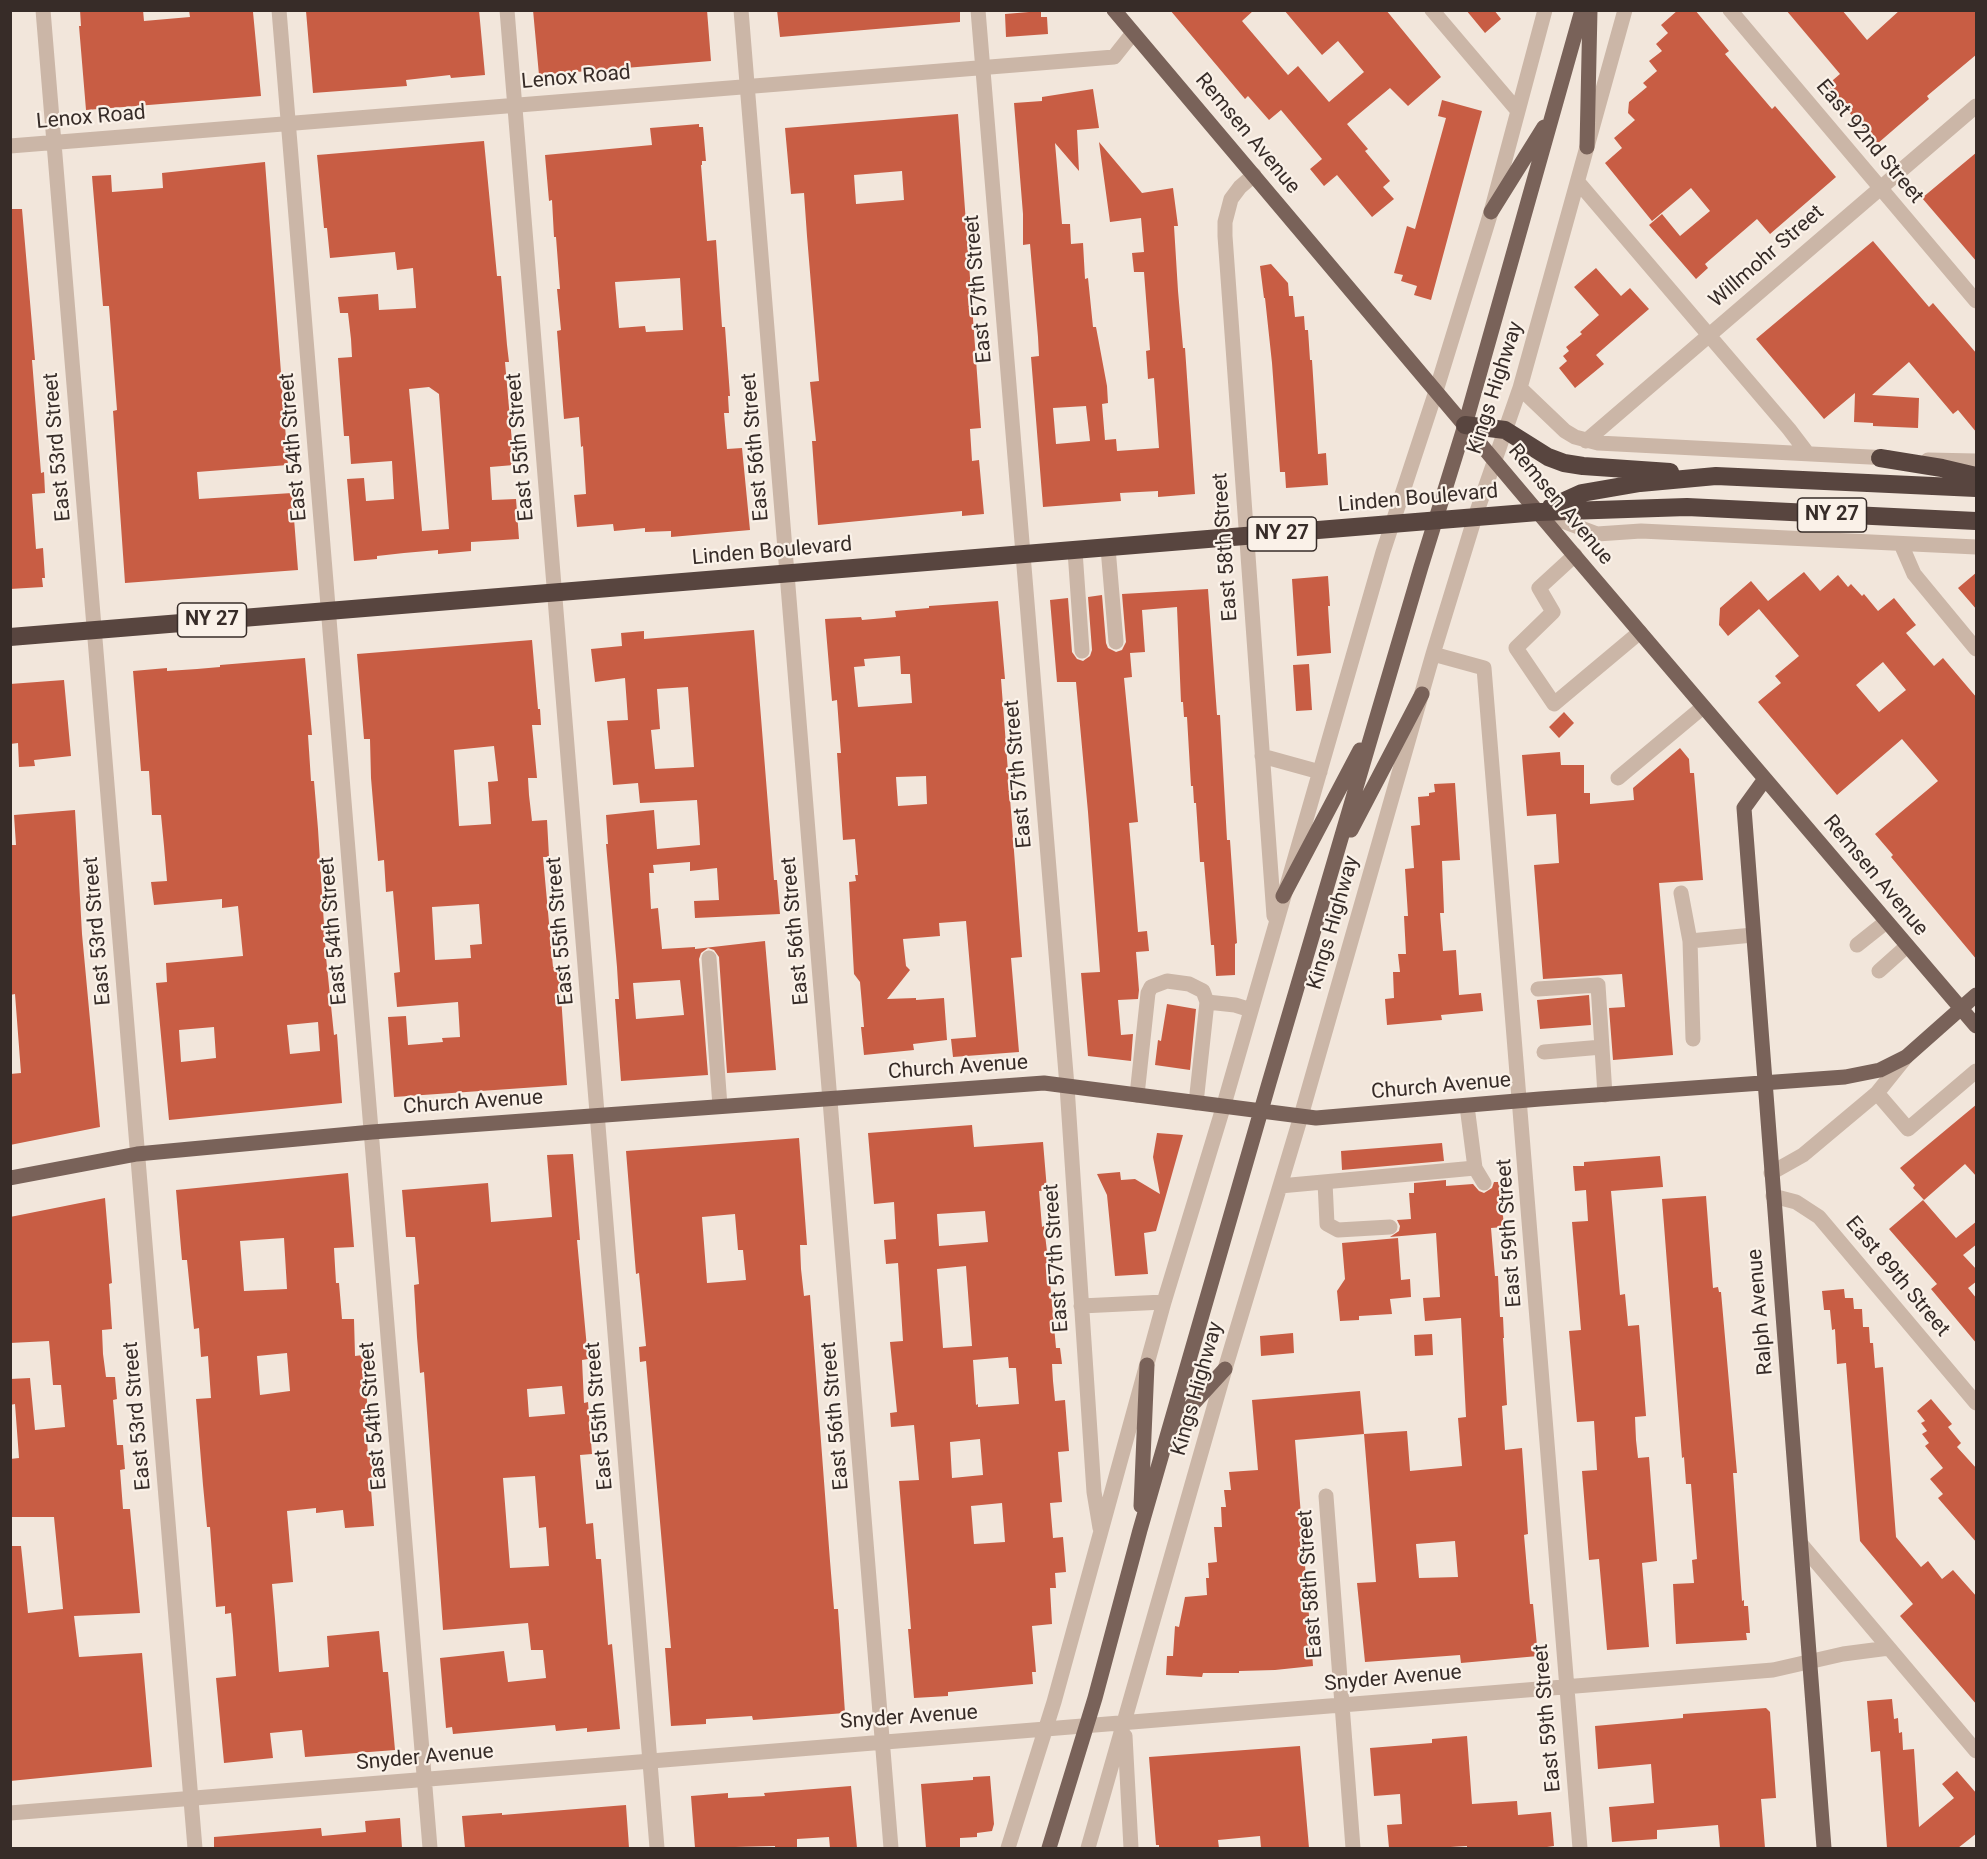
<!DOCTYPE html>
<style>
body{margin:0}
#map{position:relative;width:1987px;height:1859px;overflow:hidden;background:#f2e6db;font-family:Roboto,sans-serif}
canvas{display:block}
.frame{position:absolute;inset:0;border:12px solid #372c28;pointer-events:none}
</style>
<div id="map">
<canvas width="1987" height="1859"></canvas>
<div class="frame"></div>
</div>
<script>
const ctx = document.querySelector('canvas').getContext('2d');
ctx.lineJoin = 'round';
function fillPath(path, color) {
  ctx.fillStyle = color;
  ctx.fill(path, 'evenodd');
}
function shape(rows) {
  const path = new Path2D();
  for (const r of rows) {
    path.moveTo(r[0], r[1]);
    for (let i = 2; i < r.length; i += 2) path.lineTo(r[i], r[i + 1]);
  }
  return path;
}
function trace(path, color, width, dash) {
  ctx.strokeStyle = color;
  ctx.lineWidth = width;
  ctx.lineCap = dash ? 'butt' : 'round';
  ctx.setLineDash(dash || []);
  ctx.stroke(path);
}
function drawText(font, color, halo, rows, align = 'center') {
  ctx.font = font + ' Roboto,sans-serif';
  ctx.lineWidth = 4.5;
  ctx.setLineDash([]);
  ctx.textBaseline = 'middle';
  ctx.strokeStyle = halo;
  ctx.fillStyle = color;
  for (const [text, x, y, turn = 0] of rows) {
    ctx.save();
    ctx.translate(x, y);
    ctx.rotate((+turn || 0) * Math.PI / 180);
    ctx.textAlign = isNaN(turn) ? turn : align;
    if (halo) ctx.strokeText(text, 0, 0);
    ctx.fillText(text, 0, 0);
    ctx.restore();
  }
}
fillPath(shape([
 [80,10,143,10,144,21,190,17,189,10,253,12,261,96,86,110,79,26,81,26],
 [479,10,485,75,451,78,450,75,406,80,407,86,313,93,306,11],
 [533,10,707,10,711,61,539,75],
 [777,10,960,10,960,22,780,37],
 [1170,10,1254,10,1242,21,1288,75,1298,66,1329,102,1364,72,1338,41,1322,55,1284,10,1386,10,1441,77,1408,106,1390,88,1347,124,1368,149,1365,151,1390,181,1383,187,1394,199,1372,217,1337,175,1324,186,1310,169,1322,159,1281,110,1269,120,1248,96,1245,99],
 [1466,10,1494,10,1501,19,1485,33],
 [1678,10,1695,10,1729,51,1725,54,1772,109,1775,106,1836,177,1770,234,1757,219,1705,264,1708,268,1696,279,1649,225,1662,214,1680,236,1710,211,1691,188,1652,221,1605,163,1622,148,1614,138,1635,120,1628,113,1629,102,1647,87,1643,83,1657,71,1649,61,1662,51,1656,44,1668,33,1661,25],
 [1786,10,1842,10,1867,40,1900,10,1977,10,1977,54,1927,96,1929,99,1877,144,1826,86,1840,74],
 [1041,11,1041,17,1047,17,1048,34,1006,37,1005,14],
 [1093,89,1099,128,1077,130,1079,171,1055,143,1062,224,1070,224,1071,244,1083,243,1085,279,1088,278,1093,327,1096,327,1107,386,1108,403,1102,404,1105,440,1116,439,1117,451,1159,448,1154,378,1148,379,1146,351,1150,350,1144,272,1134,272,1132,253,1144,252,1141,218,1110,222,1099,142,1142,193,1173,188,1178,226,1174,226,1178,291,1183,348,1185,348,1195,494,1158,497,1158,491,1120,493,1121,501,1043,507,1031,357,1039,356,1038,337,1030,244,1023,245,1023,214,1014,103,1042,101,1042,97],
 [1086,406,1090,441,1056,444,1053,408],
 [1442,100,1482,111,1431,300,1414,295,1417,286,1401,281,1403,275,1394,273,1407,226,1415,229,1436,154,1446,118,1438,116],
 [958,114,981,428,970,429,972,461,979,460,984,514,962,516,962,511,818,525,812,441,816,441,810,382,819,381,807,236,804,193,791,194,785,128],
 [902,171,904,200,856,204,854,175],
 [699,124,699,127,703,127,706,161,702,161,702,165,701,165,707,241,716,240,722,327,725,327,730,396,728,396,729,413,724,413,727,449,742,448,750,530,671,537,671,531,645,532,645,528,614,531,613,524,577,527,574,495,586,494,583,446,581,447,579,417,564,419,557,331,561,330,557,289,560,289,556,237,554,237,552,200,549,201,545,155,652,145,650,128],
 [680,278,683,330,646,332,645,326,619,328,615,282],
 [484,141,497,276,501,276,507,345,509,362,505,362,514,465,490,467,492,500,516,499,519,539,471,542,471,551,438,554,438,550,404,553,377,556,377,559,354,561,347,479,364,478,366,501,394,499,392,461,351,464,349,436,344,436,338,358,352,357,351,339,348,313,340,313,338,297,378,294,379,310,416,308,413,268,397,270,395,252,330,258,327,228,324,228,317,155],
 [429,387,439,394,449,529,422,531,409,389],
 [1977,152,1977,262,1922,198],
 [265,162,288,465,197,472,199,499,292,493,298,570,125,583,113,411,117,410,109,306,103,306,92,176,111,175,112,192,163,188,162,173],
 [10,209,22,209,35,360,32,360,41,473,44,472,45,493,32,494,36,549,43,548,45,578,42,578,43,587,10,589],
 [1873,241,1929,307,1933,303,1977,354,1977,433,1958,410,1953,414,1909,362,1872,395,1919,398,1918,428,1873,426,1873,423,1854,422,1855,393,1824,419,1756,339],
 [1271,264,1288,283,1289,296,1293,296,1295,317,1304,316,1305,330,1308,330,1310,360,1312,360,1318,454,1326,453,1328,485,1286,488,1285,472,1280,472,1272,363,1265,298,1264,298,1260,266],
 [1596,268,1621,296,1630,288,1649,309,1596,355,1604,364,1575,388,1559,368,1567,361,1563,356,1569,351,1566,347,1582,334,1580,332,1599,315,1574,287],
 [1804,572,1820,591,1838,575,1848,587,1851,584,1862,596,1864,594,1878,611,1894,598,1916,625,1906,633,1934,666,1943,658,1977,698,1977,960,1891,857,1893,855,1875,834,1938,781,1902,739,1837,795,1758,702,1781,683,1775,676,1799,656,1759,609,1728,636,1719,625,1720,608,1751,581,1768,601],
 [1883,662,1906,690,1879,712,1856,685],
 [1977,572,1977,610,1958,588],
 [1328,576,1330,606,1328,606,1331,653,1297,656,1292,579],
 [1208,589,1217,715,1220,715,1227,840,1230,840,1234,898,1237,943,1235,944,1235,975,1216,976,1214,945,1211,945,1204,862,1200,862,1196,803,1194,803,1193,786,1191,786,1187,717,1184,717,1183,702,1181,702,1177,607,1142,610,1145,652,1130,653,1132,677,1124,678,1138,822,1129,823,1138,932,1147,931,1149,951,1136,952,1139,990,1138,999,1118,1000,1121,1035,1133,1034,1131,1061,1088,1056,1081,973,1100,972,1088,812,1076,682,1057,682,1050,600,1068,598,1072,652,1077,659,1083,661,1090,656,1092,650,1088,597,1102,595,1106,643,1108,648,1116,652,1122,650,1126,642,1122,594],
 [998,601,1005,679,1001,679,1022,957,1011,958,1019,1052,953,1057,951,1039,976,1037,966,921,939,923,940,936,903,939,906,966,910,970,887,999,916,998,916,1000,944,998,947,1040,913,1044,914,1050,864,1055,861,1027,864,1027,860,982,854,974,849,882,856,881,855,875,858,875,855,839,843,840,837,753,841,753,839,727,837,700,832,701,825,619,861,617,862,620,896,617,895,611,929,608,929,606],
 [900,656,901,674,910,674,912,703,858,707,854,667,865,666,864,659],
 [926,776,927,804,898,806,896,777],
 [754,630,774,880,777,880,780,914,695,918,694,901,719,900,717,868,690,871,690,862,653,865,654,873,649,873,651,909,658,908,662,949,695,947,695,949,765,941,776,1070,727,1073,719,957,714,950,708,948,701,953,699,959,708,1075,621,1081,615,999,619,999,617,967,606,844,608,844,606,815,654,810,657,849,700,845,699,827,697,800,640,803,638,783,613,785,607,721,628,720,625,678,595,682,591,649,622,646,621,633,644,631,644,639],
 [688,687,694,767,655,769,651,730,660,729,657,689],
 [680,980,684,1015,636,1019,633,983],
 [532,640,538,709,540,709,541,725,532,725,537,778,528,778,529,795,532,821,547,820,549,857,543,857,553,967,559,966,567,1085,394,1097,388,1017,406,1016,408,1045,443,1042,442,1038,460,1037,458,1002,397,1007,394,973,400,972,393,891,386,892,384,860,378,861,371,778,370,739,364,739,357,654],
 [494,746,498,781,488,782,491,824,459,826,454,750],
 [479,904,482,944,470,945,471,958,435,960,432,907],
 [305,658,312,735,308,735,311,781,314,781,318,829,326,957,334,1035,337,1034,342,1103,169,1120,156,983,167,982,166,963,243,956,238,906,222,908,222,899,154,905,151,882,167,881,164,846,161,815,152,815,149,771,141,771,133,671,167,668,167,671,197,669,220,667,220,665],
 [318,1022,320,1051,290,1054,287,1025],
 [214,1027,216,1058,181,1062,179,1030],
 [1309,664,1312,710,1296,711,1293,665],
 [64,680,71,756,34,760,35,766,19,767,18,743,10,744,10,684],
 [1564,712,1574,723,1559,738,1549,727],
 [1680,748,1689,759,1690,773,1694,773,1703,880,1659,883,1673,1055,1613,1060,1609,1008,1625,1007,1622,974,1543,979,1534,865,1559,863,1556,814,1527,816,1522,755,1560,752,1561,765,1584,765,1584,793,1590,793,1590,804,1634,800,1633,788],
 [1455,783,1460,860,1442,861,1444,913,1440,913,1443,951,1456,950,1459,995,1481,993,1483,1011,1441,1015,1442,1020,1387,1025,1385,999,1394,998,1393,972,1400,972,1398,954,1406,954,1404,916,1408,916,1405,869,1414,868,1411,826,1420,825,1418,797,1429,796,1429,793,1435,792,1434,784],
 [75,810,82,934,100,1127,10,1145,10,1074,21,1073,15,994,10,995,10,845,16,845,14,815],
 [1589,995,1591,1025,1540,1029,1537,1000],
 [1167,1004,1196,1009,1190,1070,1155,1065,1158,1040,1161,1041],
 [1977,1104,1977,1177,1965,1164,1924,1200,1913,1188,1915,1185,1900,1168],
 [972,1125,974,1147,1043,1142,1047,1190,1039,1191,1042,1227,1044,1226,1048,1260,1056,1348,1060,1348,1062,1364,1052,1364,1053,1381,1055,1401,1065,1400,1069,1451,1058,1452,1062,1502,1050,1503,1053,1538,1063,1537,1066,1572,1055,1573,1056,1588,1050,1588,1052,1624,1032,1626,1036,1672,1032,1672,1033,1684,948,1692,948,1696,914,1698,908,1629,911,1629,899,1481,919,1480,914,1425,891,1427,890,1413,897,1412,890,1342,903,1341,898,1263,886,1264,884,1240,896,1239,894,1202,874,1204,868,1133],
 [985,1211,988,1242,939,1246,937,1214],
 [966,1266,972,1346,943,1348,937,1269],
 [1008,1357,1009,1368,1016,1368,1019,1404,978,1407,978,1404,976,1405,973,1360],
 [980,1439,983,1475,952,1478,950,1442],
 [1002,1503,1005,1542,974,1544,971,1506],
 [1157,1133,1183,1135,1156,1231,1144,1233,1148,1274,1115,1276,1107,1195,1097,1174,1120,1172,1121,1180,1135,1179,1160,1194,1153,1157],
 [799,1138,807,1245,800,1245,801,1269,804,1296,810,1295,830,1561,834,1609,838,1609,845,1713,753,1720,752,1716,706,1719,706,1724,671,1726,665,1648,671,1648,646,1361,640,1362,639,1347,646,1346,639,1273,636,1274,626,1151],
 [735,1214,738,1250,743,1250,746,1280,707,1283,702,1217],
 [1442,1143,1444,1161,1342,1170,1341,1151],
 [573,1154,580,1240,577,1240,588,1359,582,1360,584,1403,588,1402,592,1454,580,1455,586,1524,593,1523,596,1559,601,1559,608,1645,612,1644,620,1729,587,1732,587,1728,556,1731,555,1725,453,1734,452,1727,446,1728,440,1658,504,1651,508,1682,546,1678,543,1650,531,1650,528,1623,443,1630,424,1372,420,1373,417,1337,414,1285,419,1284,415,1237,406,1237,402,1190,488,1183,491,1222,552,1217,547,1155],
 [562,1386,565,1414,529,1417,527,1389],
 [535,1476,539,1528,546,1527,549,1566,510,1568,503,1478],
 [1660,1156,1663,1187,1611,1191,1620,1295,1625,1294,1628,1326,1639,1325,1646,1416,1635,1417,1636,1440,1638,1458,1649,1457,1657,1561,1642,1563,1649,1647,1607,1650,1599,1559,1589,1560,1582,1471,1597,1470,1594,1421,1577,1422,1569,1331,1581,1330,1572,1222,1588,1221,1586,1190,1575,1191,1573,1166,1584,1166,1584,1162],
 [348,1173,354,1247,334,1248,335,1266,336,1283,339,1283,342,1319,354,1319,355,1356,363,1355,368,1412,365,1412,368,1455,371,1455,374,1489,371,1489,374,1526,345,1528,343,1510,316,1513,316,1508,287,1511,293,1582,272,1584,275,1619,279,1672,329,1667,327,1636,379,1631,383,1672,388,1672,395,1750,305,1757,302,1730,270,1733,273,1758,224,1763,216,1678,236,1676,233,1635,231,1613,225,1614,225,1606,216,1607,210,1527,207,1527,203,1485,196,1399,211,1398,208,1356,201,1357,199,1328,194,1329,187,1260,182,1260,176,1190],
 [284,1238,287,1289,244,1291,240,1241],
 [287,1353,290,1391,260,1395,257,1356],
 [1446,1180,1446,1186,1473,1184,1479,1191,1484,1193,1492,1188,1494,1182,1500,1182,1504,1227,1491,1228,1495,1276,1498,1276,1500,1317,1503,1317,1504,1338,1503,1338,1507,1405,1502,1406,1505,1450,1522,1448,1528,1534,1524,1535,1530,1604,1533,1604,1538,1656,1461,1663,1460,1655,1365,1662,1357,1583,1376,1582,1364,1434,1407,1431,1410,1471,1462,1466,1458,1418,1466,1417,1461,1318,1425,1321,1423,1298,1440,1297,1436,1233,1390,1237,1399,1231,1400,1226,1397,1220,1411,1219,1409,1193,1414,1193,1414,1183],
 [1455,1541,1458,1577,1419,1578,1416,1544],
 [1706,1196,1713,1288,1718,1287,1719,1292,1721,1292,1737,1473,1733,1473,1742,1601,1744,1600,1744,1606,1748,1606,1750,1633,1746,1633,1747,1640,1676,1644,1673,1584,1694,1583,1692,1560,1697,1559,1691,1484,1686,1484,1684,1457,1682,1458,1662,1199],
 [105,1198,112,1283,109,1284,112,1329,102,1330,103,1354,106,1377,115,1377,117,1399,113,1400,117,1445,123,1445,125,1469,120,1470,123,1509,130,1509,140,1613,74,1616,79,1657,142,1653,152,1767,10,1781,10,1546,21,1546,28,1613,63,1609,54,1517,10,1517,10,1459,19,1458,15,1404,10,1405,10,1379,30,1378,35,1430,65,1427,61,1385,53,1385,49,1341,10,1343,10,1217],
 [1923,1200,1956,1238,1977,1221,1977,1244,1963,1255,1977,1270,1977,1281,1968,1288,1977,1299,1977,1344,1931,1289,1937,1284,1889,1229],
 [1398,1238,1401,1280,1410,1279,1411,1297,1390,1299,1392,1314,1359,1316,1359,1320,1340,1321,1337,1291,1345,1279,1342,1243],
 [1844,1289,1845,1298,1853,1298,1854,1309,1862,1309,1863,1327,1869,1327,1870,1343,1873,1343,1875,1368,1883,1367,1896,1537,1921,1567,1928,1561,1942,1579,1953,1570,1977,1597,1977,1705,1900,1616,1913,1604,1860,1541,1846,1363,1837,1364,1835,1329,1832,1330,1830,1310,1824,1310,1822,1291],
 [1293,1333,1294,1353,1261,1356,1260,1336],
 [1432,1334,1433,1355,1415,1356,1414,1335],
 [1360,1391,1364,1434,1295,1440,1313,1666,1275,1670,1239,1671,1239,1673,1203,1673,1202,1677,1166,1675,1167,1656,1173,1656,1175,1626,1179,1627,1185,1597,1207,1595,1206,1578,1209,1578,1208,1563,1217,1562,1214,1527,1222,1527,1221,1507,1226,1507,1224,1490,1231,1490,1229,1472,1258,1470,1252,1400],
 [1931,1399,1952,1424,1948,1427,1961,1443,1957,1447,1977,1469,1977,1543,1938,1498,1943,1494,1930,1479,1943,1468,1925,1446,1929,1443,1922,1434,1927,1431,1921,1423,1925,1421,1917,1411],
 [1892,1699,1894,1719,1898,1718,1899,1733,1902,1732,1903,1750,1914,1749,1919,1827,1954,1798,1942,1784,1957,1771,1977,1794,1977,1833,1958,1848,1887,1848,1880,1751,1871,1752,1867,1701],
 [1766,1708,1770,1712,1776,1798,1761,1799,1765,1848,1720,1848,1718,1825,1657,1830,1657,1839,1612,1842,1609,1807,1654,1803,1651,1764,1598,1769,1595,1726,1683,1718,1683,1714],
 [1467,1736,1472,1804,1517,1801,1518,1815,1551,1812,1554,1846,1547,1847,1547,1848,1467,1848,1467,1846,1434,1848,1389,1848,1387,1825,1402,1824,1400,1794,1374,1796,1370,1748,1432,1743,1432,1739],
 [1300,1746,1309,1848,1261,1848,1260,1836,1218,1840,1219,1848,1159,1848,1159,1845,1156,1845,1149,1757],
 [990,1776,994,1824,992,1831,977,1833,977,1837,960,1838,960,1848,926,1848,921,1784,973,1780,973,1777],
 [851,1786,857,1848,830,1848,829,1837,797,1839,797,1848,775,1848,775,1846,695,1848,691,1796,728,1793,728,1798,765,1796,764,1793],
 [626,1805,629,1848,465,1848,462,1816,502,1813,502,1815],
 [400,1818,402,1848,214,1848,214,1837,321,1828,322,1836,366,1832,365,1821]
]), '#c85d44');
trace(shape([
 [43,10,195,1848],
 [279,10,430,1848],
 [507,10,657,1848],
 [741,10,891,1848],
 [978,10,1067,1086,1094,1492,1100,1528],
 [1432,10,1517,110],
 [1730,10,1976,301],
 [10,146,1114,57,1133,33],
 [1254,175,1240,187,1231,199,1225,222,1225,236,1274,916],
 [1578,182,1789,429,1808,454],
 [1520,388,1565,431,1575,437,1598,443,1889,458],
 [1586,441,1976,106],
 [1928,460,1976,461],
 [1541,513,1597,534,1641,531,1976,547],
 [1901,544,1914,574,1976,649],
 [1108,548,1116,642],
 [1075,551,1082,651],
 [1575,555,1539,588,1553,612,1516,648,1554,704,1640,632],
 [1433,654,1484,668,1580,1848],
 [1262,756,1320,772],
 [1618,778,1703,707],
 [1681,893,1690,941],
 [1857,945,1886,922],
 [709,958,720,1106],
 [1879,971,1907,946],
 [1538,989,1598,985,1605,1095],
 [1207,1002,1235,1005,1251,1010],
 [1693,1039,1690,941,1753,935],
 [1544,1052,1602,1047],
 [1877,1093,1908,1129,1976,1071],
 [1137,1095,1148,993,1151,987,1167,981,1189,984,1203,991,1207,1002,1196,1103],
 [1475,1168,1484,1183],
 [1771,1173,1803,1155,1877,1093,1906,1057],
 [1325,1182,1327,1224,1338,1230,1390,1227],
 [1280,1186,1475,1168,1467,1106],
 [1773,1196,1796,1202,1819,1217,1976,1403],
 [1081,1306,1164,1302],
 [1326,1496,1353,1848],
 [1801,1544,1889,1648],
 [1125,1736,1131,1848],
 [10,1813,1773,1670,1843,1654,1889,1648,1976,1751],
 [1008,1848,1054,1702,1164,1302,1223,1108,1383,552,1436,391,1491,212,1545,10],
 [1088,1848,1225,1369,1301,1116,1433,654,1475,517,1520,388,1625,10]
]), '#cbb6a7', 15);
trace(shape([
 [1114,10,1569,549,1976,1026],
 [1587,147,1590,10],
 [1491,212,1544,127],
 [1765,779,1744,808,1824,1848],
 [1351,830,1422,694],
 [1283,896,1360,750],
 [10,1178,137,1154,372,1132,1044,1083,1316,1118,1540,1099,1845,1077,1880,1070,1906,1057,1976,995],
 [1170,1429,1225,1369],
 [1141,1506,1147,1365],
 [1049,1848,1095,1698,1140,1530,1269,1083,1421,567,1465,425,1582,10]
]), '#796259', 15);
trace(shape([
 [1465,425,1505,430,1548,457,1564,463,1583,466,1670,472],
 [1880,458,1942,468,1976,476],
 [1551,507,1582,493,1640,483,1716,476,1976,488],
 [10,637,1538,512,1687,507,1976,521]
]), '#58453f', 18);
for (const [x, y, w] of [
 [1832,515,69],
 [1282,534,69],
 [212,620,69]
]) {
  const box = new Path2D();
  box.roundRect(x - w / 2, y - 17, w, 34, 4.5);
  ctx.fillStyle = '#faf1e8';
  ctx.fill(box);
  trace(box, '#372c28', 1.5);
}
drawText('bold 20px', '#372c28', null, [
 ["NY 27",1832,515],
 ["NY 27",1282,534],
 ["NY 27",212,620]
]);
drawText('21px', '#372c28', '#faf1e8', [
 ["Lenox Road",576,78,-5],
 ["Lenox Road",91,118,-5],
 ["Remsen Avenue",1247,134,50],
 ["East 92nd Street",1869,142,50],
 ["Willmohr Street",1767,257,-41],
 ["East 57th Street",979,289,-95],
 ["Kings Highway",1496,388,-72],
 ["East 53rd Street",58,447,-95],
 ["East 54th Street",294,447,-95],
 ["East 55th Street",521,447,-95],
 ["East 56th Street",756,447,-95],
 ["Linden Boulevard",1418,499,-5],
 ["Remsen Avenue",1560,505,50],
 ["East 58th Street",1226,547,-94],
 ["Linden Boulevard",772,552,-5],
 ["East 57th Street",1019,774,-95],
 ["Remsen Avenue",1875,876,50],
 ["Kings Highway",1334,923,-74],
 ["East 53rd Street",98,931,-95],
 ["East 54th Street",334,931,-95],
 ["East 55th Street",561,931,-95],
 ["East 56th Street",796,931,-95],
 ["Church Avenue",958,1068,-4],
 ["Church Avenue",1441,1087,-5],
 ["Church Avenue",473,1103,-4],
 ["East 59th Street",1510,1233,-94],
 ["East 57th Street",1057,1258,-94],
 ["East 89th Street",1897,1277,50],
 ["Ralph Avenue",1761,1312,-95],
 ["Kings Highway",1198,1389,-74],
 ["East 53rd Street",138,1416,-95],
 ["East 54th Street",374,1416,-95],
 ["East 55th Street",600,1416,-95],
 ["East 56th Street",836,1416,-95],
 ["East 58th Street",1311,1584,-94],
 ["Snyder Avenue",1393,1679,-5],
 ["Snyder Avenue",909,1718,-4],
 ["East 59th Street",1548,1718,-95],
 ["Snyder Avenue",425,1758,-5]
]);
</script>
